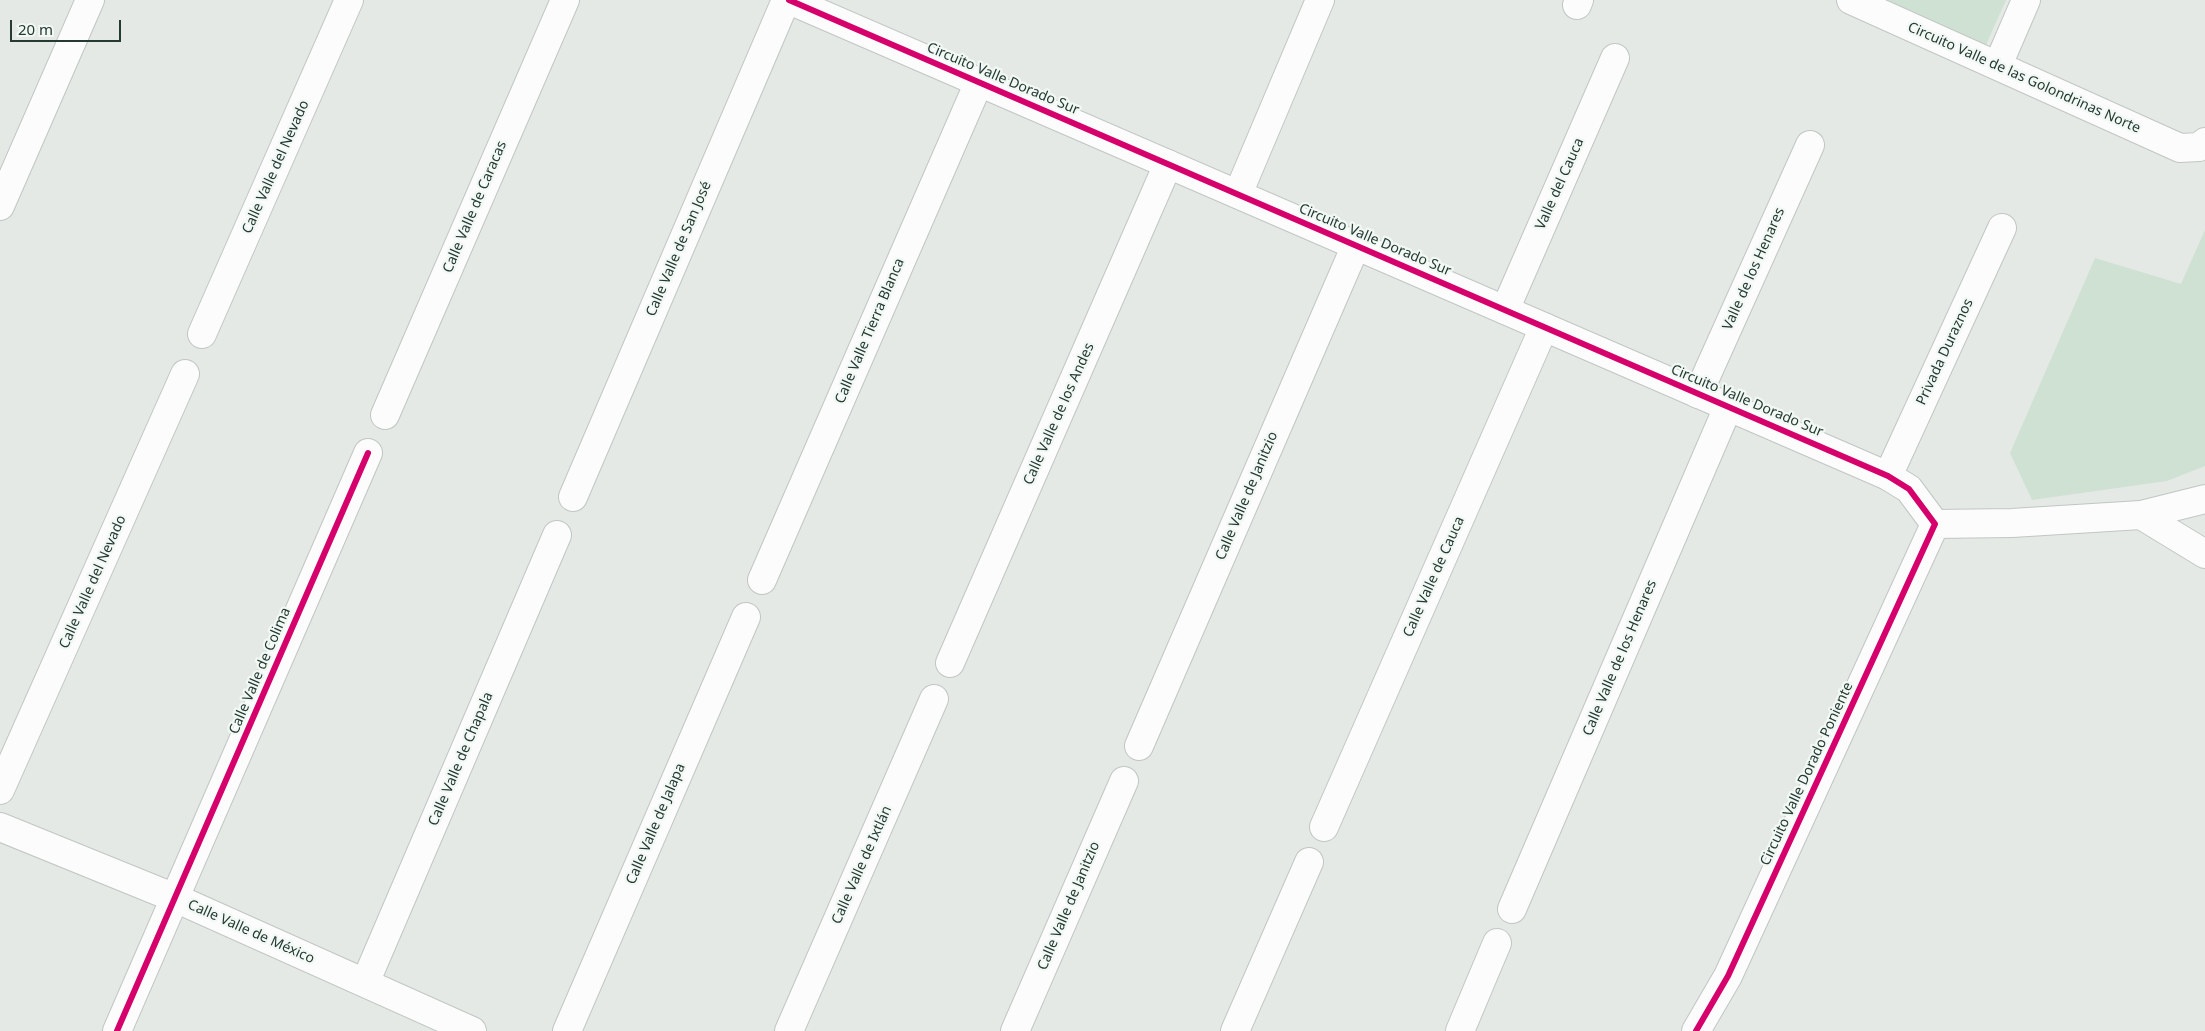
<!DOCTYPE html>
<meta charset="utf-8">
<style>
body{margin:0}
#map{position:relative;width:2205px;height:1031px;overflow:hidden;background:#e4e9e6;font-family:"Noto Sans",sans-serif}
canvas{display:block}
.scale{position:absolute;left:10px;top:20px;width:111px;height:22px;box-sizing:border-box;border:2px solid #243a32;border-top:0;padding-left:6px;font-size:15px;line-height:18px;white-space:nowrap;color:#243a32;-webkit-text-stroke:4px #f2f8f4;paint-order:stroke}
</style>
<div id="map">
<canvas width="2205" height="1031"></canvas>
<div class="scale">20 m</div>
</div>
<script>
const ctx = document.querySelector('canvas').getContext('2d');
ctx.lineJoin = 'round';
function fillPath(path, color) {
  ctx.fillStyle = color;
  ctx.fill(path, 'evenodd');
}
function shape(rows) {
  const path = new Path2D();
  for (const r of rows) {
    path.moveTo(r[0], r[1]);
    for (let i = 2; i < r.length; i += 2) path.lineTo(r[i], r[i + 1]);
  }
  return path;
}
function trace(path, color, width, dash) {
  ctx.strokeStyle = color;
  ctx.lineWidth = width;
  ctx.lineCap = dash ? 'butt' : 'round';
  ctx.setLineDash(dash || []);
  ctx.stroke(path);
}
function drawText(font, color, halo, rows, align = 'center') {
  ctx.font = font + ' "Noto Sans",sans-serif';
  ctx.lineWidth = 4.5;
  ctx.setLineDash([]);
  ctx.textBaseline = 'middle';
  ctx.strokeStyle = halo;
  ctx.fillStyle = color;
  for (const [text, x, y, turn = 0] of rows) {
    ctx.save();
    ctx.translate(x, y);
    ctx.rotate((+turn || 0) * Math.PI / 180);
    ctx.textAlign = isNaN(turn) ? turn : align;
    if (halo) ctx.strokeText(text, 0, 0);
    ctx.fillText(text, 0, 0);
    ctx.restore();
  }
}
fillPath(shape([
 [1879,0,2006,0,1985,47],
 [2205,230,2205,466,2167,481,2032,500,2010,453,2095,258,2181,284]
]), '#cfe1d2');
const street = shape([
 [1851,0,2180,148,2199,147,2205,142],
 [1577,5,1579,0],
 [1998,65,2026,0],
 [1238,194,1320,0],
 [1505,310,1615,58],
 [202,334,349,0],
 [1698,394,1810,145],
 [385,415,565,0],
 [1888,476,2002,228],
 [573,497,786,0],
 [2141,515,2205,554],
 [762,580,979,82],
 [950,663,1168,164],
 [1139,746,1356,245],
 [0,790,185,374],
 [0,827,175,898,472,1031],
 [1324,827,1544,327],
 [1512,909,1728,407],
 [365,983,557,535],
 [117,1031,368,453],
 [567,1031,746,617],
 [789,1031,934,699],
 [1015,1031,1124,781],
 [1235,1031,1309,862],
 [1460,1031,1497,943]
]);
const secondary = shape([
 [789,0,1888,476,1909,489,1935,524],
 [0,206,90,0],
 [1935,524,2012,523,2141,515,2205,499],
 [1696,1031,1728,976,1935,524]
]);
trace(street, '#c1c6c3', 30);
trace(secondary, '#c0c6c3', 30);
trace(street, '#fbfcfb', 28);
trace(secondary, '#fbfcfb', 28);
trace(shape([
 [789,0,1888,476,1909,489,1935,524,1728,976,1696,1031],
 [117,1031,368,453]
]), '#d6006c', 6);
drawText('14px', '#243a32', '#f2f8f4', [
 ["Circuito Valle de las Golondrinas Norte",2024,78,24],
 ["Circuito Valle Dorado Sur",1003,79,23],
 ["Calle Valle del Nevado",276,167,-66],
 ["Valle del Cauca",1560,184,-66],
 ["Calle Valle de Caracas",475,207,-67],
 ["Circuito Valle Dorado Sur",1375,240,23],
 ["Calle Valle de San José",679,249,-67],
 ["Valle de los Henares",1754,269,-66],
 ["Calle Valle Tierra Blanca",870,331,-67],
 ["Privada Duraznos",1945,352,-65],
 ["Circuito Valle Dorado Sur",1747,401,23],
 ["Calle Valle de los Andes",1059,414,-66],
 ["Calle Valle de Janitzio",1247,496,-67],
 ["Calle Valle de Cauca",1434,577,-66],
 ["Calle Valle del Nevado",93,582,-66],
 ["Calle Valle de los Henares",1620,658,-67],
 ["Calle Valle de Colima",260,671,-67],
 ["Calle Valle de Chapala",461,759,-67],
 ["Circuito Valle Dorado Poniente",1807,774,-65],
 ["Calle Valle de Jalapa",656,824,-67],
 ["Calle Valle de Ixtlán",862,865,-66],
 ["Calle Valle de Janitzio",1069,906,-67],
 ["Calle Valle de México",251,932,24]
]);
</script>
